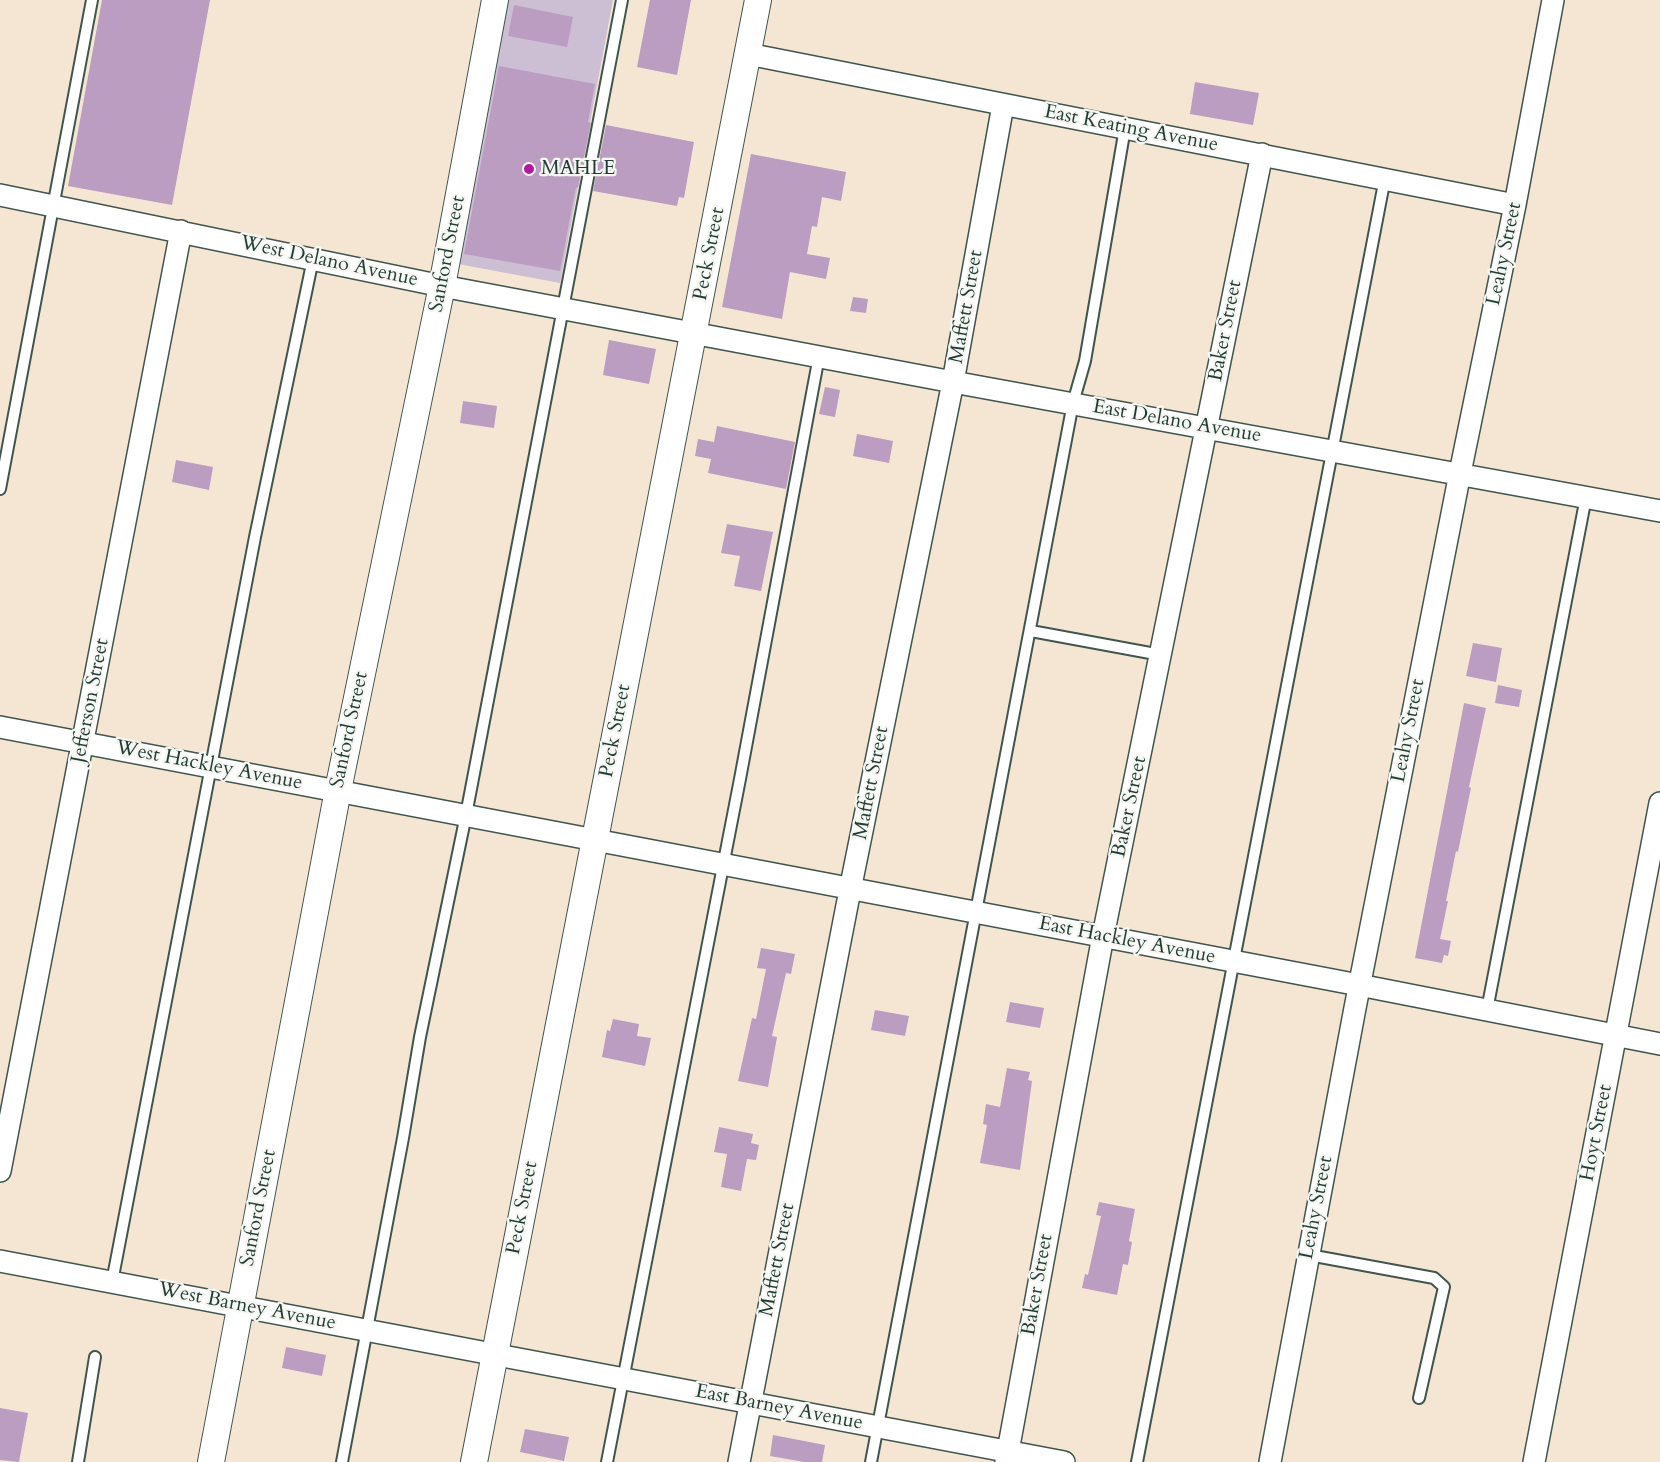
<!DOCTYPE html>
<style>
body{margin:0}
canvas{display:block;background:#f5e6d4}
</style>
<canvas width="1660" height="1462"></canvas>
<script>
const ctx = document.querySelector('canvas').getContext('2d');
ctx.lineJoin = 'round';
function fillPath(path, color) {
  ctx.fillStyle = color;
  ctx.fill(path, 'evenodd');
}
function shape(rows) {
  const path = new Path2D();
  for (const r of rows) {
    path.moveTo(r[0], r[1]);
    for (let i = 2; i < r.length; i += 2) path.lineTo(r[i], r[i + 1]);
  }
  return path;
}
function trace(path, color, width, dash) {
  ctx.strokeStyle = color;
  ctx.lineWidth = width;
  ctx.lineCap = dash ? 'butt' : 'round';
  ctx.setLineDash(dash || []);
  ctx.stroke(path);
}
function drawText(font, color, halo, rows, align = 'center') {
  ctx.font = font + ' Cardo,serif';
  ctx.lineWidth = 4.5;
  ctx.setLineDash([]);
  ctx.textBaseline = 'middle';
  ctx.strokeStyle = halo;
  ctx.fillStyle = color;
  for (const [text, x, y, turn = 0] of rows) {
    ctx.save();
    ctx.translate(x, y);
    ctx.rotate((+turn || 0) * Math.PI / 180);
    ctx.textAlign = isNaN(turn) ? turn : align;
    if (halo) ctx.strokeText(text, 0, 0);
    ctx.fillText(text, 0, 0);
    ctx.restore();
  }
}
fillPath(shape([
 [508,0,613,0,560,283,458,264]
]), '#ccbfd4');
fillPath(shape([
 [102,0,210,0,172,205,68,186],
 [650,0,691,0,677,75,637,67],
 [514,5,573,17,567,47,508,36],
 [499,66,595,84,588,122,591,123,578,188,576,187,560,271,464,254],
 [1195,82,1259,93,1253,125,1190,114],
 [606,125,694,142,684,198,679,197,677,206,593,191],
 [751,154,846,172,841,201,822,197,817,227,812,226,807,254,830,258,826,279,790,272,782,319,722,307],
 [853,297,868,299,866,313,850,311],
 [609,340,656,349,649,384,603,375],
 [825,387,840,390,835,417,819,414],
 [463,401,497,406,494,428,460,423],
 [717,426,795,442,786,489,708,473,711,459,695,456,698,439,714,442],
 [857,434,893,441,889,463,853,456],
 [176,460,213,467,209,490,172,482],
 [727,524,773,532,761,591,734,586,740,556,721,553],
 [1473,643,1502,648,1496,682,1466,676],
 [1498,685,1522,690,1519,707,1495,703],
 [1464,703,1486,708,1469,787,1471,788,1466,812,1458,852,1456,851,1446,901,1448,901,1440,939,1451,941,1448,956,1444,955,1442,963,1415,958],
 [761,948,795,954,791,974,786,973,772,1036,777,1037,768,1087,738,1081,752,1018,756,1019,766,969,757,968],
 [1010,1002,1044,1008,1040,1028,1006,1022],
 [875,1010,909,1016,905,1036,871,1030],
 [613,1019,639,1024,637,1036,651,1038,645,1066,602,1057,607,1030,610,1031],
 [1007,1068,1030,1072,1028,1080,1032,1081,1020,1170,980,1163,987,1125,983,1124,986,1104,1000,1107],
 [719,1127,753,1134,751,1143,759,1145,756,1160,747,1159,741,1191,721,1187,727,1154,714,1152],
 [1099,1202,1135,1209,1129,1241,1132,1242,1128,1265,1123,1264,1117,1295,1082,1288,1085,1274,1088,1275,1101,1216,1096,1215],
 [286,1347,326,1355,322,1376,282,1368],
 [0,1408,28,1413,19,1462,0,1460],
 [525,1429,569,1437,564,1461,520,1452],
 [773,1435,825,1445,822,1462,804,1462,770,1456]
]), '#bb9dc2');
const service = shape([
 [0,489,92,0],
 [1031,631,1161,655],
 [1487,1010,1586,497],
 [1309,1255,1434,1278,1444,1287,1419,1398],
 [112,1282,255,537,313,259],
 [78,1462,95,1357],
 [342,1462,403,1138,420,1037,466,815,622,0],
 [607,1462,740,779,819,356],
 [871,1462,1073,403,1085,361,1125,128],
 [1137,1462,1385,178]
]);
const minor = shape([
 [748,54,1515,205],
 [0,195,442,286,953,382,1660,511],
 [0,727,1359,985,1660,1044],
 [0,1171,181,231],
 [0,1261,1064,1462],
 [739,1462,850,890,953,382,1003,105],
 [1006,1462,1103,936,1262,154],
 [1270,1462,1355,1008,1460,473,1515,205,1553,0],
 [1534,1462,1660,803]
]);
const tertiary = shape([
 [211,1462,338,790,442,286,495,0],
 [474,1462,758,0]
]);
trace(service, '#3f564c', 14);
trace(minor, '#3f564c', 24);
trace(tertiary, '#3f564c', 28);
trace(service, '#fff', 10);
trace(minor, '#fff', 21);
trace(tertiary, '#fff', 26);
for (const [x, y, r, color] of [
 [529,169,6,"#b5179e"]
]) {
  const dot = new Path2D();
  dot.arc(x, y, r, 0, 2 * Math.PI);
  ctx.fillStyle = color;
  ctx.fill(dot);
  trace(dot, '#f6f6f2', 2);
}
drawText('20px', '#1f3d34', '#f6f6f2', [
 ["East Keating Avenue",1131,129,11],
 ["Sanford Street",448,254,-79],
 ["Peck Street",710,254,-79],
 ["Leahy Street",1505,254,-78],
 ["West Delano Avenue",329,262,12],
 ["Maffett Street",967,307,-80],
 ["Baker Street",1226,331,-79],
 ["East Delano Avenue",1177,422,10],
 ["Jefferson Street",91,701,-79],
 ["Sanford Street",350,730,-78],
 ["Peck Street",616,731,-79],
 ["Leahy Street",1409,731,-79],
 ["West Hackley Avenue",209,766,11],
 ["Maffett Street",872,783,-79],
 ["Baker Street",1130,807,-78],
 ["East Hackley Avenue",1127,941,11],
 ["Hoyt Street",1597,1133,-79],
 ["Sanford Street",259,1208,-79],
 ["Peck Street",523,1208,-79],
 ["Leahy Street",1317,1208,-79],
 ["Maffett Street",778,1260,-79],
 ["Baker Street",1038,1285,-80],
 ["West Barney Avenue",247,1307,11],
 ["East Barney Avenue",779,1408,11]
]);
drawText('20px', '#1f3d34', '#f6f6f2', [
 ["MAHLE",541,169]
], 'left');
</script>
